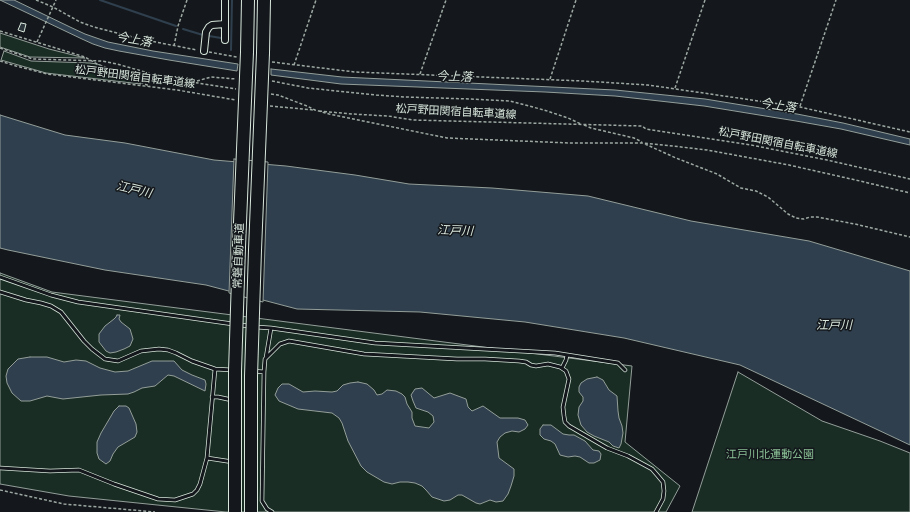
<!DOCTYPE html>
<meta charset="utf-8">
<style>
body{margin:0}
canvas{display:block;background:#14181c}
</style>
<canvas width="910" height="512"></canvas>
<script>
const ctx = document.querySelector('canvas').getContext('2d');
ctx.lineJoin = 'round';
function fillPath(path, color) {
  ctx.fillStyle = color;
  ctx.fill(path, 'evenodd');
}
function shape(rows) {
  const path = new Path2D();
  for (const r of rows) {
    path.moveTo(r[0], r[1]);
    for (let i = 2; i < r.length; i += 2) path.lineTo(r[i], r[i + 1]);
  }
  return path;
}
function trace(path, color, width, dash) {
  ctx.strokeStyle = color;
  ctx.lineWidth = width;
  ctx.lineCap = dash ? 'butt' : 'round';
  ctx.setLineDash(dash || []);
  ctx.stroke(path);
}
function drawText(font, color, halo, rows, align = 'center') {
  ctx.font = font + ' "Noto Sans","Noto Sans JP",sans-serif';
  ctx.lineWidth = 3;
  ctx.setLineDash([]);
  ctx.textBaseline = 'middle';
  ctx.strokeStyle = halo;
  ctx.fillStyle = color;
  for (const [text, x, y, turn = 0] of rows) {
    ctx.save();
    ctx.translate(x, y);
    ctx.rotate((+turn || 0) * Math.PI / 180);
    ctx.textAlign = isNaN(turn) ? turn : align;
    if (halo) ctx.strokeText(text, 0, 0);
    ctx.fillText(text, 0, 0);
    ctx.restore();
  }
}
const green = shape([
 [0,33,49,49,85,58,30,57,0,47,0,33],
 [4,51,31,61,90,63,97,64,120,73,141,84,46,73,1,60,4,51],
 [0,273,52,292,632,366,625,442,680,486,666,512,226,512,69,496,0,484,0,273],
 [738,372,822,421,880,441,910,453,910,512,692,512,738,372]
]);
fillPath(green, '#1a2d24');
trace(green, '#939e99', 1);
const water = shape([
 [0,0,14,0,70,27,85,34,108,42,153,51,238,64,237,71,169,60,119,51,105,48,93,44,82,39,0,0],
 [271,69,342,77,615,90,705,99,797,114,843,123,910,139,910,145,841,129,796,121,704,106,615,96,545,92,341,84,271,75,271,69],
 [0,115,65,135,125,143,214,160,286,166,355,175,409,184,492,188,588,196,691,221,809,241,910,271,910,445,740,365,624,338,525,322,420,312,297,309,206,285,105,270,8,250,0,248,0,115],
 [117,315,120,315,119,319,121,322,130,329,133,339,130,346,124,349,116,352,110,353,106,351,99,342,99,334,105,326,114,319,116,317,117,315],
 [30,357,47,357,64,362,76,360,86,361,100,368,115,372,128,371,152,361,174,361,182,370,192,375,205,380,206,384,205,391,174,376,168,375,155,386,142,388,134,392,128,394,101,395,63,399,47,396,30,401,21,401,12,393,7,383,6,376,8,369,18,359,30,357],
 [597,377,603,380,609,390,617,396,618,411,619,418,622,426,623,433,621,444,619,448,613,446,609,442,594,436,587,432,581,425,578,415,579,407,583,401,583,397,579,392,579,387,581,383,587,379,597,377],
 [358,382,367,384,374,390,377,395,382,394,387,390,396,391,402,394,405,397,407,404,412,412,412,418,415,426,429,428,434,422,433,416,428,412,416,408,413,401,411,395,415,389,422,388,434,398,450,393,466,399,468,407,472,411,483,406,500,418,518,418,525,420,528,425,525,429,519,432,512,431,505,433,500,437,497,442,499,458,514,469,514,476,511,486,508,494,503,501,496,502,490,500,480,504,476,503,462,495,458,495,450,500,444,501,432,497,426,490,422,486,415,483,408,482,400,482,392,484,384,482,367,472,361,466,348,441,342,423,339,418,332,413,298,409,279,401,275,395,278,388,282,384,289,384,303,392,315,391,332,392,337,391,343,385,350,383,358,382],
 [119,406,126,406,129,408,136,424,137,432,135,437,118,447,113,454,110,461,106,464,99,459,97,453,97,442,101,433,114,411,119,406],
 [543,425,551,425,563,434,569,435,574,435,585,441,593,450,599,451,601,454,600,460,594,463,589,463,580,457,575,456,568,457,560,455,555,444,551,441,544,439,540,435,540,429,543,425]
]);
fillPath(water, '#2f3f4d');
trace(water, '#939e99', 1);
const pier = shape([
 [234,159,268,162,263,302,229,293,234,159]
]);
fillPath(pier, '#14181c');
trace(pier, '#939e99', 1);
trace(shape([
 [100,0,176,26],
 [183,29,203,35],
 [209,36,221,38],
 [231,50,232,0]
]), '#2f3f4d', 2);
const building = shape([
 [21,23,26,24,24,32,18,30,21,23]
]);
fillPath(building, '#2c363c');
trace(building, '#d8e6dc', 1);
const lane = shape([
 [0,277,51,295,78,302,233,324],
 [0,292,26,300,41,303,51,306,61,312,84,341,92,349,105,359,118,361,141,351,159,349,168,350,176,353,192,361,215,369,232,370],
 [238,325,251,326],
 [256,327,271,328,266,358],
 [271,328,375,343,555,353,618,363,625,370],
 [562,368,566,360,567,355],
 [253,371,264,372],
 [212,397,218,397,232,400],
 [207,458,233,462],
 [0,468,50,471,79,470,114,484,158,499,175,500,193,494,197,490,200,484,207,458,215,369],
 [272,512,267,509,262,501,264,372,265,359,280,344,289,341,364,354,457,359,485,359,519,361,526,362,531,365,536,366,548,364,560,367,566,371,569,379,563,407,564,416,565,422,569,426,607,448,628,456,652,469,658,476,663,482,664,491,663,499,656,512]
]);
const street = shape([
 [225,40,225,24],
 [204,51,206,32,209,27,212,25,225,24,225,0]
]);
const highway = shape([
 [247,52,248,0],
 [263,53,264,0]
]);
trace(lane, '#d8e6dc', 4.5);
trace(street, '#d8e6dc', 8);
trace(highway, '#d8e6dc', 14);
trace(shape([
 [36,0,53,7,80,22,94,27,140,39,197,50],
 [0,31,85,57,97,64,126,75,134,80,150,86],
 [37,42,56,0],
 [174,46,178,26,187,0],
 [0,48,33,59,102,61,117,64,166,78,236,89],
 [209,52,237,57],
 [0,61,16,66,47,74,177,90,236,100],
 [272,62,355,72,583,81,648,85,800,107,910,132],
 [294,65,316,0],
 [420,74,446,0],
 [550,79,576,0],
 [197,81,211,77,236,79],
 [272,81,308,88,376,95,405,97,471,99,510,101,544,110,568,118,581,124],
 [675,88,705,0],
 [271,94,278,95,307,106,315,110,329,114,447,138,570,143,643,143,673,146,707,150,789,165,860,181,910,193],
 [270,106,314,110],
 [800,106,836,0],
 [319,111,352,114,388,116,413,120,642,126,646,129,751,145,827,160,910,179],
 [584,125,591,128,634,138,642,142],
 [645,144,676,158,717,174,741,188,756,191,768,197,788,214,796,218,804,219,810,217,817,217,855,224,910,237],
 [0,490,64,504,155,512]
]), '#9da8a2', 1.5, [3, 2]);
trace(lane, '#14181c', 3);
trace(street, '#14181c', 6);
trace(highway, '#14181c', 12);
const highwayBridge = shape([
 [235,512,235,371,239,247,247,52],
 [251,512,251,376,255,250,263,53]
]);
trace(highwayBridge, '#d8e6dc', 14, []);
trace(highwayBridge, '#14181c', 12);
drawText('11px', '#d8e6dc', '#14181c', [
 ["松戸野田関宿自転車道線",135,77,7],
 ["松戸野田関宿自転車道線",456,112,3],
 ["松戸野田関宿自転車道線",778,143,11],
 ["常磐自動車道",239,256,-88]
]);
drawText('11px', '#8ac095', '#14181c', [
 ["江戸川北運動公園",770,455]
]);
drawText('italic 12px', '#d8e6dc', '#14181c', [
 ["今上落",134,40,10],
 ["今上落",454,77,2],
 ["今上落",778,106,9],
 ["江戸川",134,190,13],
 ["江戸川",455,231,2],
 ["江戸川",834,326]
]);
</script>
